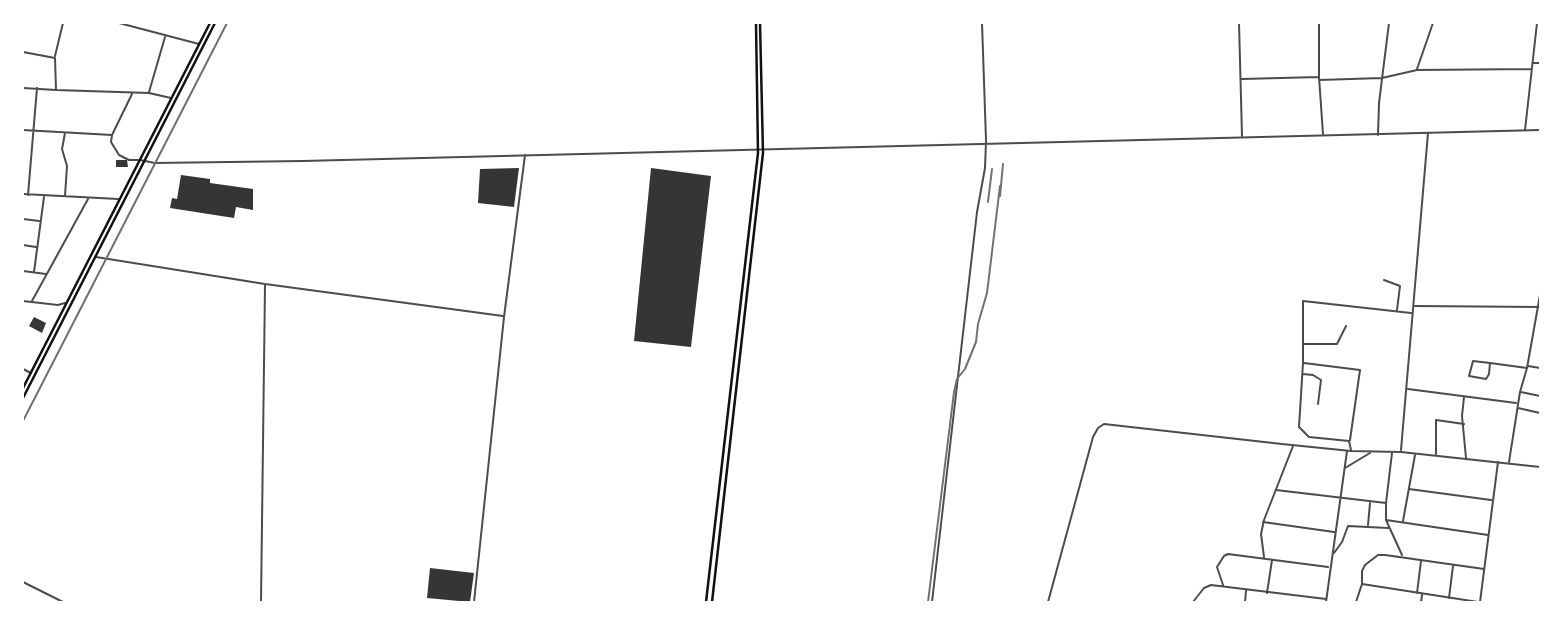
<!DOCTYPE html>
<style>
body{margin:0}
#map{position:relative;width:1563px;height:625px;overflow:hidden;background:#fff;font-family:"Times New Roman",serif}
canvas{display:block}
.frame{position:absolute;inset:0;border:24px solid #fff;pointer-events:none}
</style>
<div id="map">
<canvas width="1563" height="625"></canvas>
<div class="frame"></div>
</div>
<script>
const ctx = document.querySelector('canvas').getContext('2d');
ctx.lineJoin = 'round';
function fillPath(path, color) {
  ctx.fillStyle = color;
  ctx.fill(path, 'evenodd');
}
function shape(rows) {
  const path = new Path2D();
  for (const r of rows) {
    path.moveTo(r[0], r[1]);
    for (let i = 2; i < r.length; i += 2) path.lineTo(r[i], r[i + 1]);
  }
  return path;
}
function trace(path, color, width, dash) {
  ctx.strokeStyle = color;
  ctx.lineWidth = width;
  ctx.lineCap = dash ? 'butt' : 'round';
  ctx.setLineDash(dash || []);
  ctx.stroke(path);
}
fillPath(shape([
 [116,160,127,160,128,167,116,167],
 [519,168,514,207,478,203,480,169],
 [651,168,711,176,691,347,634,341],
 [181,175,210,179,210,183,253,189,253,210,236,207,234,218,170,208,172,198,177,199],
 [34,317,46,323,42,333,29,326],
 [430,568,474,573,470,602,427,598]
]), '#353535');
trace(shape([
 [119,23,199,44],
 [982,23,986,140],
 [1239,23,1242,136],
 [1240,23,1251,23],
 [1319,23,1319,77,1323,134],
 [23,52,55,58,56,90,149,93,171,98],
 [55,56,63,23],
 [1533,63,1540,63],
 [1417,69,1433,23],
 [1242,79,1319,77],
 [1319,80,1382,78,1417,70,1531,69],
 [23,88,56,90],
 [149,92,165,37],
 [23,130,112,135,111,142,119,155,129,160,138,160],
 [1525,130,1537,23],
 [65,133,62,149,67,166,65,196],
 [112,135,132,94],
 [1378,135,1379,103,1389,23],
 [23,194,118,199],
 [28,195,37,88],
 [23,219,39,221],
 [23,245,36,247],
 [96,257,265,284,503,316],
 [23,271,46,274],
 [34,272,44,197],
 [1384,280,1400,286,1397,310],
 [32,301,88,199],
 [1415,306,1540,307],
 [1304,344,1337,344,1346,326],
 [1304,363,1360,370,1350,440],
 [1490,363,1489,374,1486,379,1469,376,1473,361,1490,363,1527,368],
 [1528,366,1540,368],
 [23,369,31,373],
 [1303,374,1313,375,1321,380,1318,404],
 [1408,389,1516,403],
 [1521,392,1540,396],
 [1464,397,1462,416,1466,458],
 [1518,408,1540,413],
 [1351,450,1349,441,1309,437,1299,427,1303,363,1303,301,1411,313],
 [1401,450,1428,133],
 [1392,453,1386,503,1386,520,1402,555],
 [1436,454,1436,420,1464,424],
 [1509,462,1520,392,1527,368,1540,295],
 [1345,468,1370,453],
 [1409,489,1491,500],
 [1276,490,1386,503],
 [1386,520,1488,535],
 [1403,521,1415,455],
 [1263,522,1334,532],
 [1368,525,1370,503],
 [1334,553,1342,542,1348,526,1388,528],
 [1264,557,1261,534,1264,520,1293,446],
 [23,582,63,602],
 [1362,584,1478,602],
 [1223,585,1217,567,1224,556,1228,554,1328,567],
 [1267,593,1272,560],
 [1417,593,1421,561],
 [1449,598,1453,566],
 [261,602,265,285],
 [1193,602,1204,588,1211,585,1326,599],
 [1245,602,1246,591],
 [1326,602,1347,451],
 [1356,602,1362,584,1362,571,1365,565,1378,555,1385,555,1484,569],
 [1421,602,1422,595],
 [1480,602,1498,462]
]), '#4c4c4c', 2);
trace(shape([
 [140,160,155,163,303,161,1540,130],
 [23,301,58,305,65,303],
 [474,602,504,317,525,155],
 [932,602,977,212,985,168,986,141],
 [1048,602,1093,437,1098,428,1104,424,1282,444,1351,451,1401,452,1540,467]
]), '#4c4c4c', 2);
trace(shape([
 [23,388,210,23],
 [23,398,215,23],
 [706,602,758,153,756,23],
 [712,602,763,153,760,23]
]), '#111', 2.5);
trace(shape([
 [1000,196,1003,164],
 [988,202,992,169],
 [23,421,227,23],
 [928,602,954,392,957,379,965,369,976,342,978,324,987,293,1000,186]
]), '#707070', 2);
</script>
